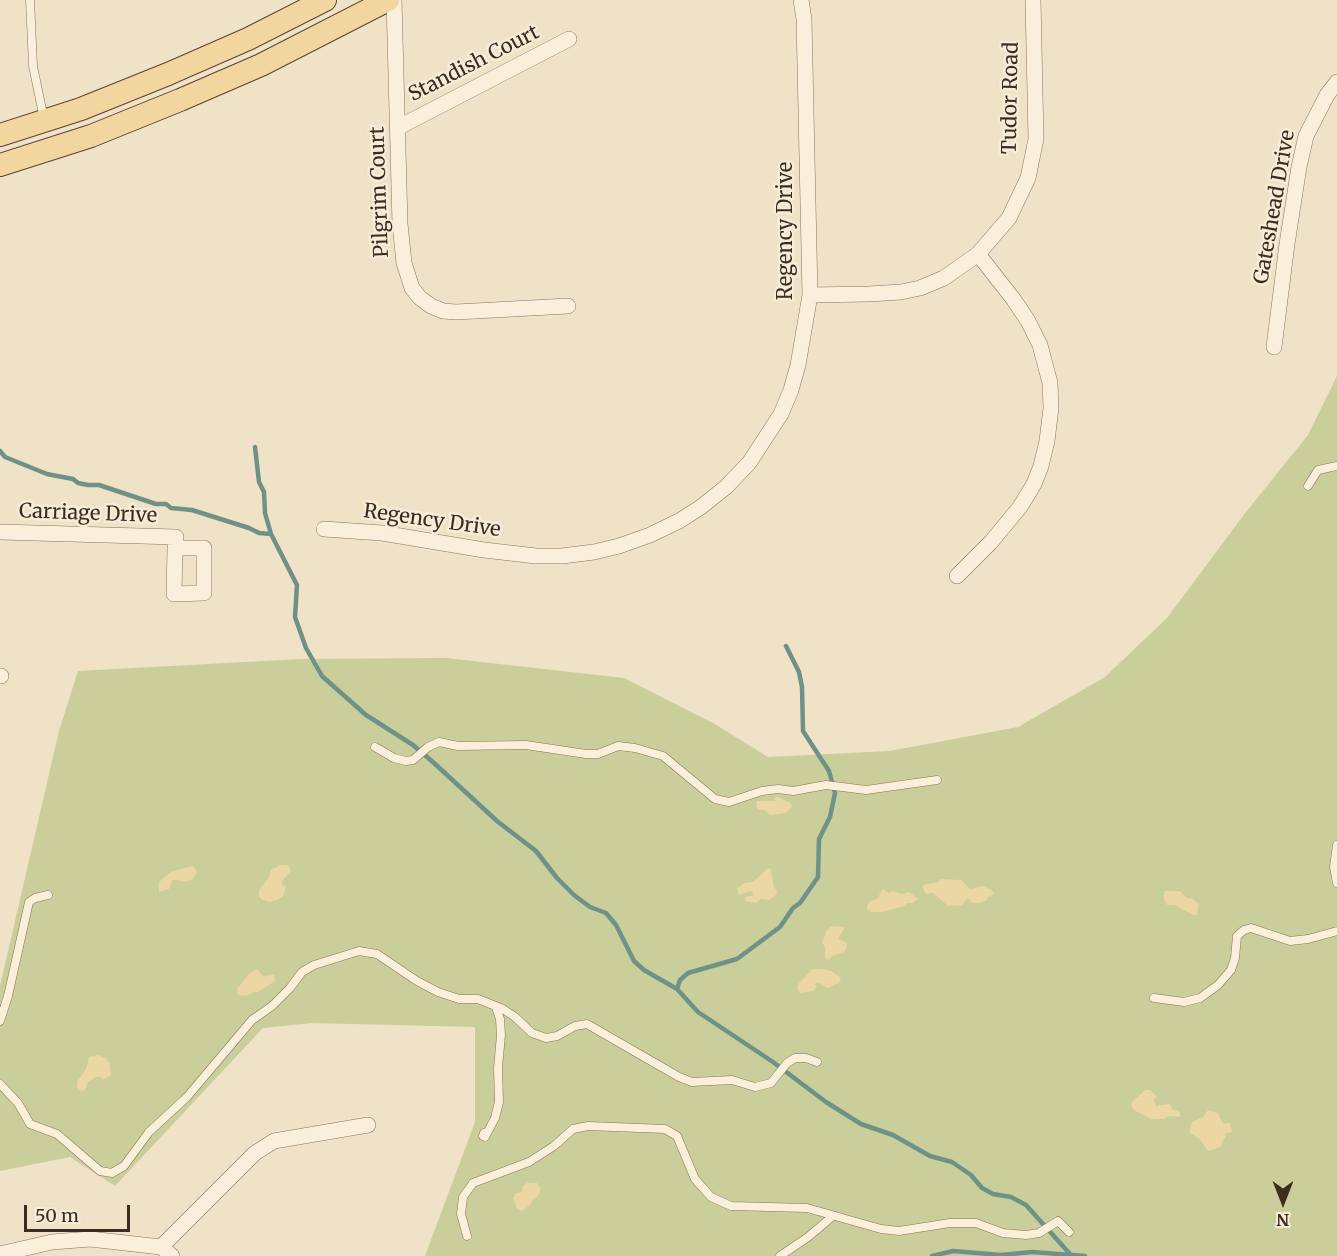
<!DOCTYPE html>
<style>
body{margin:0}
#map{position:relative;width:1337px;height:1256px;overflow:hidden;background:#efe2c7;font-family:Merriweather,serif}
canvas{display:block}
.north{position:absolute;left:1253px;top:1172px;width:60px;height:60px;-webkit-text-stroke:4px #f6ecd7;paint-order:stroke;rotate:180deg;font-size:16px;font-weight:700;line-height:24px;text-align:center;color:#3b2c20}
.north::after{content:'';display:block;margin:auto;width:21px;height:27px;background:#3b2c20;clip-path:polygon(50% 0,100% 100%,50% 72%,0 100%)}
.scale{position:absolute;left:24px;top:1205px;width:106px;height:27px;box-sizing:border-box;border:3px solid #3b2c20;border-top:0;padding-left:8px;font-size:18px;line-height:21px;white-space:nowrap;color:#3b2c20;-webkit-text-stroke:4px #f6ecd7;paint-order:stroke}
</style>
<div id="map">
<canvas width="1337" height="1256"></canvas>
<div class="north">N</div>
<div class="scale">50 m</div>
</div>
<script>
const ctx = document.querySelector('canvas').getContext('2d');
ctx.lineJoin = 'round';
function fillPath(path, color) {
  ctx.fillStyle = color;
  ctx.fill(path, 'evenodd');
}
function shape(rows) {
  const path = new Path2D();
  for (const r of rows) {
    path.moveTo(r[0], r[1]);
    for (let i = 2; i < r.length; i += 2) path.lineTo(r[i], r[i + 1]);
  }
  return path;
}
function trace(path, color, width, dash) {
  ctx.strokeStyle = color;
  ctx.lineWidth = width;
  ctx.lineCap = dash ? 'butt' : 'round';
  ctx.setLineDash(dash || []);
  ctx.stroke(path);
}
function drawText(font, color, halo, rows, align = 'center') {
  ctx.font = font + ' Merriweather,serif';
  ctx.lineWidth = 5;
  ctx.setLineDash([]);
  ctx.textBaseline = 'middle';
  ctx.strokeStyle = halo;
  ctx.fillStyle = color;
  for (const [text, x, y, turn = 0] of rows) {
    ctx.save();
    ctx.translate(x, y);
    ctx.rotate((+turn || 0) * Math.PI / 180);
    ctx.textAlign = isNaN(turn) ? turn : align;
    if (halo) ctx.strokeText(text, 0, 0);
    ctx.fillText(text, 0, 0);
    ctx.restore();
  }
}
fillPath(shape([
 [1337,376,1337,1256,425,1256,475,1122,475,1027,312,1023,263,1028,115,1186,70,1157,0,1171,0,986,59,731,78,671,301,659,446,658,624,678,713,723,768,757,890,751,1018,727,1105,677,1167,618,1246,512,1308,435]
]), '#c9ce9a');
fillPath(shape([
 [778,797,791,803,792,807,786,813,770,815,765,810,758,810,756,807,757,801,776,801,774,798],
 [281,865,288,865,291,871,282,881,282,884,286,887,283,896,277,900,269,902,261,899,259,896,259,890,269,877,271,870],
 [191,866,194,867,197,872,192,880,183,882,178,880,172,880,169,889,159,892,159,882,171,872],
 [768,868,771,869,774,887,777,890,776,895,769,900,761,899,756,903,745,901,746,897,754,895,751,891,739,895,737,889,739,887,744,883,753,882],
 [940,879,961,880,970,889,983,886,993,891,994,894,988,897,987,900,980,903,973,903,968,898,962,905,948,906,933,893,926,894,922,887,925,884,939,882],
 [883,889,888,893,892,891,901,894,909,892,918,899,913,903,907,903,905,906,882,912,871,912,867,909,867,906,869,902,877,899],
 [1165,891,1180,891,1187,898,1193,899,1199,905,1197,915,1193,915,1175,905,1167,905,1163,897],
 [831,926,845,927,838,939,847,943,847,947,844,952,832,956,829,960,825,958,825,947,822,943,826,931],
 [257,969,263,976,274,975,275,981,258,992,254,992,246,996,238,995,237,989,249,974],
 [813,969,822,969,831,971,841,978,839,983,828,988,818,983,815,984,817,987,813,991,800,993,797,988,799,983],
 [98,1055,106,1058,110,1064,111,1075,103,1080,101,1077,96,1077,88,1082,85,1090,80,1091,77,1088,77,1082,87,1067,89,1057],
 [1145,1090,1150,1090,1157,1096,1154,1100,1156,1106,1170,1104,1172,1109,1180,1112,1180,1117,1169,1116,1164,1119,1151,1119,1134,1110,1131,1105,1132,1102],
 [1208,1110,1218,1113,1223,1124,1230,1123,1232,1132,1224,1134,1226,1136,1222,1142,1221,1147,1208,1151,1200,1139,1191,1134,1189,1131,1192,1122,1203,1117],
 [527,1183,537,1183,541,1189,538,1196,533,1199,530,1205,522,1211,517,1209,513,1198,516,1193,522,1192,523,1186]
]), '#ebd6a4');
trace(shape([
 [255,447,259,482,264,492,265,513,271,534,297,585,295,617,306,648,322,676,366,715,413,745,434,763,497,821,536,851,557,878,574,895,590,907,606,913,616,925,634,961,644,970,677,989,698,1012,773,1062,826,1102,861,1124,893,1135,930,1156,952,1162,971,1175,982,1188,993,1194,1011,1197,1026,1205,1070,1254],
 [0,451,5,457,47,474,73,479,78,483,88,485,99,485,156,504,166,504,171,508,192,510,249,528,259,533,271,534],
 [677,989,680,980,688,973,737,959,780,927,793,908,800,903,818,877,819,839,830,817,835,793,829,771,803,731,802,687,799,672,786,646],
 [932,1256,953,1251,1001,1255,1032,1252,1085,1256]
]), '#6e9288', 4.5);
const lane = shape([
 [30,0,33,66,44,119],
 [1308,486,1318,470,1337,466],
 [375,747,394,758,406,761,413,760,428,747,439,742,458,746,526,745,586,754,598,754,618,746,635,748,663,756,715,799,729,802,762,791,778,789,793,791,826,785,866,790,937,780],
 [1337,845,1334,867,1337,883],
 [1154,998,1184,1002,1200,998,1218,985,1231,970,1235,958,1237,936,1244,930,1251,928,1290,941,1308,939,1337,931],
 [0,1021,8,996,29,902,35,898,48,895],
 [0,1084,18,1103,30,1124,57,1134,100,1171,112,1173,124,1166,149,1132,187,1097,252,1020,272,1006,290,988,302,972,314,965,359,951,377,954,417,981,438,992,459,999,478,999,503,1009,515,1017,532,1033,546,1038,557,1036,575,1026,587,1024,679,1077,692,1082,732,1080,755,1087,771,1083,787,1063,795,1058,806,1058,817,1062],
 [487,1132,484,1133,483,1136,485,1137,495,1118,499,1102,498,1068,501,1035,500,1019,496,1007],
 [467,1236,461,1214,463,1197,473,1183,529,1162,554,1146,573,1129,588,1126,665,1129,677,1136,695,1179,711,1197,731,1206,807,1208,881,1229,899,1231,950,1223,976,1223,1003,1233,1026,1235,1039,1233,1058,1221,1069,1232],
 [780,1256,808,1237,833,1216]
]);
const street = shape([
 [394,0,400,224,404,263,412,288,420,298,431,306,443,311,456,312,568,306],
 [399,127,569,39],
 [810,295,869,294,901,292,920,288,944,278,978,254,1009,218,1028,178,1036,139,1033,0],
 [1274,347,1287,244,1299,167,1306,136,1327,95,1337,82],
 [324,529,382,533,484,550,536,556,562,556,594,552,619,546,650,535,679,521,701,507,726,487,749,463,781,414,791,390,798,365,810,295,804,19,801,0],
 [0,532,176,537,175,548,174,594,204,593,204,548,175,548],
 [957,576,991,542,1020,507,1034,484,1041,466,1047,441,1051,408,1050,383,1040,345,1028,321,1014,300,978,254],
 [0,676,1,676],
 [161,1247,255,1153,274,1141,368,1125],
 [0,1254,52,1242,90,1239,161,1247,172,1256]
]);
const primary = shape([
 [0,135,81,109,168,74,248,39,325,0],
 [0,165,91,136,180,100,261,65,388,0]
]);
trace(lane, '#8b745c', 9);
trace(street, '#8b745c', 16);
trace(primary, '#594230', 24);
trace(lane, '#f9efda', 8);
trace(street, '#f9efda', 15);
trace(primary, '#f2d69f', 22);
drawText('20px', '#3b2c20', '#f6ecd7', [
 ["Standish Court",474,64,-27],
 ["Tudor Road",1011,98,-89],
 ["Pilgrim Court",380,192,-92],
 ["Gateshead Drive",1275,207,-80],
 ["Regency Drive",786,231,-90],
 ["Carriage Drive",88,514,2],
 ["Regency Drive",432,521,8]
]);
</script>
